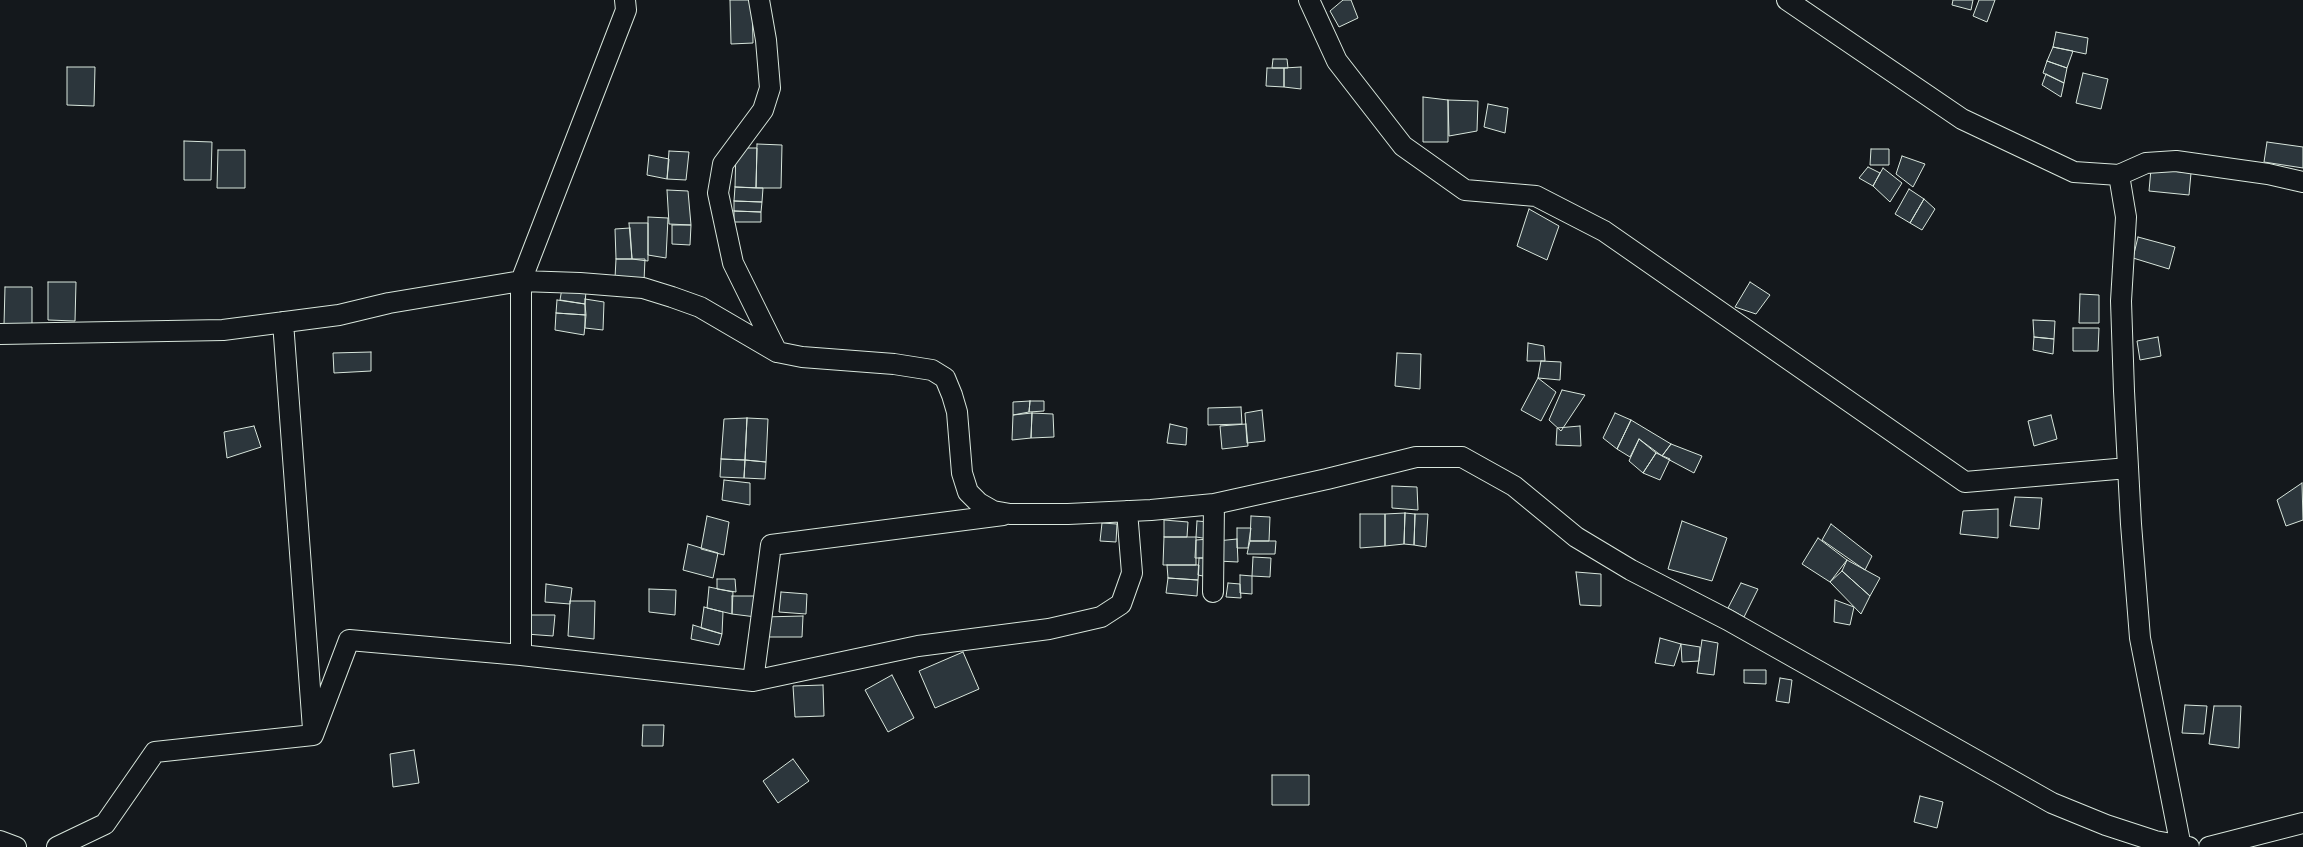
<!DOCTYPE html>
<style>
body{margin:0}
canvas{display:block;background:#14181c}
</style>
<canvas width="2303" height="847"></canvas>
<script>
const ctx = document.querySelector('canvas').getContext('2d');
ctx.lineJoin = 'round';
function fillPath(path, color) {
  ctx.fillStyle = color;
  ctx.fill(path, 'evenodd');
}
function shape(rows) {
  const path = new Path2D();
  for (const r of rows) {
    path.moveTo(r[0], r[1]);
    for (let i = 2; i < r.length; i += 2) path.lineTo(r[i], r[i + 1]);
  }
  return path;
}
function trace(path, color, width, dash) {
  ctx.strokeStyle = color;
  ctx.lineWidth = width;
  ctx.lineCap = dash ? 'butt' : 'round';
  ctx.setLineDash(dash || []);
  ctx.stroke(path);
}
const building = shape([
 [730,0,752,0,753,43,731,44,730,0],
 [1343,0,1351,0,1358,18,1339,27,1330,11,1343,0],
 [1953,0,1973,0,1971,10,1952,5,1953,0],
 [1979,0,1995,0,1987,22,1973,16,1979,0],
 [2056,32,2088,38,2086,54,2053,47,2056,32],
 [2053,47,2073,51,2067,68,2047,61,2053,47],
 [1273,59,1287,59,1288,68,1272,68,1273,59],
 [2047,61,2067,68,2064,83,2043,73,2047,61],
 [67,67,95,67,94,106,67,105,67,67],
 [1301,67,1301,89,1284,87,1284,68,1301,67],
 [1267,68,1284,68,1284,87,1266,86,1267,68],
 [2083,73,2108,79,2101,109,2076,103,2083,73],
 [2046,74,2064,83,2061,97,2042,85,2046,74],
 [1423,97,1448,100,1448,142,1423,142,1423,97],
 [1448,100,1478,101,1477,131,1449,136,1448,100],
 [1488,104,1508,108,1505,133,1484,127,1488,104],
 [184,141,212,142,211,180,184,180,184,141],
 [2267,142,2303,147,2303,168,2264,162,2267,142],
 [757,144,782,145,781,188,756,188,757,144],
 [736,148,757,148,756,188,735,187,736,148],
 [1871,149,1889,149,1889,165,1870,165,1871,149],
 [218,150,245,150,245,188,217,188,218,150],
 [669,151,689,152,686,180,667,179,669,151],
 [649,155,669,159,667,179,647,175,649,155],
 [1902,156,1925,164,1913,187,1896,174,1902,156],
 [1868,167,1880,173,1873,186,1859,178,1868,167],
 [1883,168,1902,183,1890,202,1873,186,1883,168],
 [2151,169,2191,173,2189,195,2149,191,2151,169],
 [735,187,763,188,762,202,734,201,735,187],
 [1909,189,1924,199,1910,223,1895,214,1909,189],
 [667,190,688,191,691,225,669,224,667,190],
 [1924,199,1935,209,1922,230,1910,223,1924,199],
 [734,201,762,202,761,212,734,211,734,201],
 [1529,209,1559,226,1547,260,1517,246,1529,209],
 [734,211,761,212,761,222,734,222,734,211],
 [648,217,668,218,666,258,648,255,648,217],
 [629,223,648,223,648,261,632,259,629,223],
 [672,225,691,225,690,245,672,244,672,225],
 [630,228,632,259,616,259,615,229,630,228],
 [2138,237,2175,247,2169,269,2133,258,2138,237],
 [616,259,645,259,644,281,615,278,616,259],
 [48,282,76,282,75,321,48,320,48,282],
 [1750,282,1770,295,1756,314,1735,307,1750,282],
 [5,287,32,287,32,326,4,325,5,287],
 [562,288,586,291,585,304,560,300,562,288],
 [2080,294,2099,295,2099,323,2079,323,2080,294],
 [585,299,604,302,603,330,585,328,585,299],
 [557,300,585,304,586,315,556,313,557,300],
 [556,313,586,315,584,335,555,330,556,313],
 [2033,320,2055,321,2054,339,2034,337,2033,320],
 [2073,328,2099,328,2098,351,2073,351,2073,328],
 [2034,337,2054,339,2053,354,2033,350,2034,337],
 [2158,337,2161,356,2140,360,2137,341,2158,337],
 [1528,343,1544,346,1545,361,1527,361,1528,343],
 [371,352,371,371,334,373,333,353,371,352],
 [1397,353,1421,354,1420,389,1395,386,1397,353],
 [1541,361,1561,362,1560,380,1538,378,1541,361],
 [1538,378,1556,392,1541,421,1521,410,1538,378],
 [1562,390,1585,395,1561,431,1549,420,1562,390],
 [1030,401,1044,401,1044,411,1029,412,1030,401],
 [1030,401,1029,412,1013,415,1013,402,1030,401],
 [1241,407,1242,424,1208,425,1208,408,1241,407],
 [1262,410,1265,441,1247,443,1245,413,1262,410],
 [1032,413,1053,414,1054,437,1031,438,1032,413],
 [1032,413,1031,438,1012,440,1013,415,1032,413],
 [1615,413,1631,420,1617,449,1603,438,1615,413],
 [2051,415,2057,439,2034,446,2028,421,2051,415],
 [747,418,768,419,766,462,745,460,747,418],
 [747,418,745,460,721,459,724,419,747,418],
 [1631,420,1671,444,1662,456,1639,439,1630,457,1617,449,1631,420],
 [1170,424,1187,428,1186,445,1167,443,1170,424],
 [1246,424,1248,446,1222,449,1220,426,1246,424],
 [254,426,261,447,227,458,224,432,254,426],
 [1580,426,1581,446,1556,445,1557,428,1580,426],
 [1639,439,1656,453,1643,473,1629,461,1639,439],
 [1671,444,1702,456,1694,473,1662,456,1671,444],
 [1656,453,1670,459,1660,480,1643,473,1656,453],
 [721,459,745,460,744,478,720,477,721,459],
 [745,460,766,462,765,479,744,478,745,460],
 [724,480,750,483,750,505,722,500,724,480],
 [2302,483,2303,520,2286,526,2277,500,2302,483],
 [1392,486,1417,487,1418,510,1392,508,1392,486],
 [2015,497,2042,498,2039,529,2010,526,2015,497],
 [1998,509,1998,538,1960,534,1963,511,1998,509],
 [1405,513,1415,514,1414,545,1404,544,1405,513],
 [1405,513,1404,544,1385,546,1385,514,1405,513],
 [1360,514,1385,514,1385,546,1360,548,1360,514],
 [1415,514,1428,514,1426,547,1414,545,1415,514],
 [707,516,729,522,724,555,701,549,707,516],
 [1251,516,1270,517,1269,541,1250,541,1251,516],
 [1164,520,1188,522,1187,537,1164,537,1164,520],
 [1197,521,1209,522,1209,539,1196,537,1197,521],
 [1682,521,1727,538,1712,581,1668,569,1682,521],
 [1102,523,1117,524,1116,542,1100,541,1102,523],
 [1831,524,1872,556,1865,570,1822,540,1831,524],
 [1237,528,1251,528,1248,548,1237,548,1237,528],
 [1164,537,1196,537,1196,565,1163,565,1164,537],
 [1818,538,1847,560,1830,582,1802,564,1818,538],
 [1209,539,1209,558,1195,558,1196,540,1209,539],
 [1237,539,1238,562,1217,561,1217,541,1237,539],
 [1250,541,1276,541,1275,554,1247,554,1250,541],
 [688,544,718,553,713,578,683,570,688,544],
 [1253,557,1271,558,1270,577,1252,576,1253,557],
 [1199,558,1209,558,1208,577,1198,575,1199,558],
 [1847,560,1880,578,1870,596,1842,571,1847,560],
 [1167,565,1199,565,1198,580,1168,578,1167,565],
 [1842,571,1870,596,1861,614,1830,582,1842,571],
 [1576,572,1601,574,1601,606,1580,605,1576,572],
 [1240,575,1252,576,1252,594,1240,593,1240,575],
 [1168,578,1198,580,1197,596,1166,593,1168,578],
 [717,579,735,579,736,592,717,589,717,579],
 [1228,583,1240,584,1241,598,1226,597,1228,583],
 [1741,583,1758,589,1744,617,1728,608,1741,583],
 [546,584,572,588,570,604,545,602,546,584],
 [709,587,733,592,732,614,707,608,709,587],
 [649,589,676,590,675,615,649,612,649,589],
 [781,592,807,594,806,614,779,612,781,592],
 [732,596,756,596,756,617,732,614,732,596],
 [1835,600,1854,607,1850,625,1834,622,1835,600],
 [570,601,595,601,594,639,568,636,570,601],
 [704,607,723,612,722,634,701,628,704,607],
 [528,615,555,615,553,636,526,634,528,615],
 [803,616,802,637,762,637,763,617,803,616],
 [693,625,722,634,719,645,691,639,693,625],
 [1660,638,1681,644,1674,666,1655,663,1660,638],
 [1702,640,1718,643,1714,675,1697,673,1702,640],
 [1681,644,1700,647,1699,661,1682,662,1681,644],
 [963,652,979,689,935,708,919,671,963,652],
 [1744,670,1766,670,1766,684,1744,683,1744,670],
 [892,675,914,718,888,732,865,690,892,675],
 [1780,678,1792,680,1789,703,1776,701,1780,678],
 [823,685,824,716,795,717,793,686,823,685],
 [2185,705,2207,706,2204,734,2182,733,2185,705],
 [2214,706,2241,706,2239,748,2209,744,2214,706],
 [643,725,664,725,663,746,642,746,643,725],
 [414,750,419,783,393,787,390,754,414,750],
 [793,759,809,781,778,803,763,781,793,759],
 [1272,775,1309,775,1309,805,1272,805,1272,775],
 [1920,796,1943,802,1937,828,1914,822,1920,796]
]);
fillPath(building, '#2c363c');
trace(building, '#d8e6dc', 1);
const minor = shape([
 [759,0,766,40,770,88,763,110,723,164,718,193,733,263,777,352],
 [1309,0,1337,61,1403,146,1465,190,1536,196,1604,231,1965,482,2128,468],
 [1787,0,1962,119,2074,172,2119,175,2126,217,2121,301,2124,391,2131,524,2140,638,2181,847],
 [2119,175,2146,163,2176,161,2268,174,2303,182],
 [283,322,313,729],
 [0,334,223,330,339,315,389,303,521,281,580,283,643,288,672,297,700,307,777,352,802,357,894,364,932,370,945,378,952,395,957,412,962,473,968,492,979,503,993,511,1010,514,1068,514,1151,510,1214,504,1327,479,1416,457,1462,457,1514,486,1576,537,1631,570,1728,620,2052,803,2106,825,2155,841,2189,847],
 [1213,592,1214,504],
 [521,655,521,281,626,10,625,0],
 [753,681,771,545,1003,515],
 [0,841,16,847],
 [57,847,105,824,155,752,313,735,349,640,521,655,753,681,918,646,1049,629,1101,617,1121,604,1132,573,1127,511],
 [2209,847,2303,823]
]);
trace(minor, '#d8e6dc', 22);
trace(minor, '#14181c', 20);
</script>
